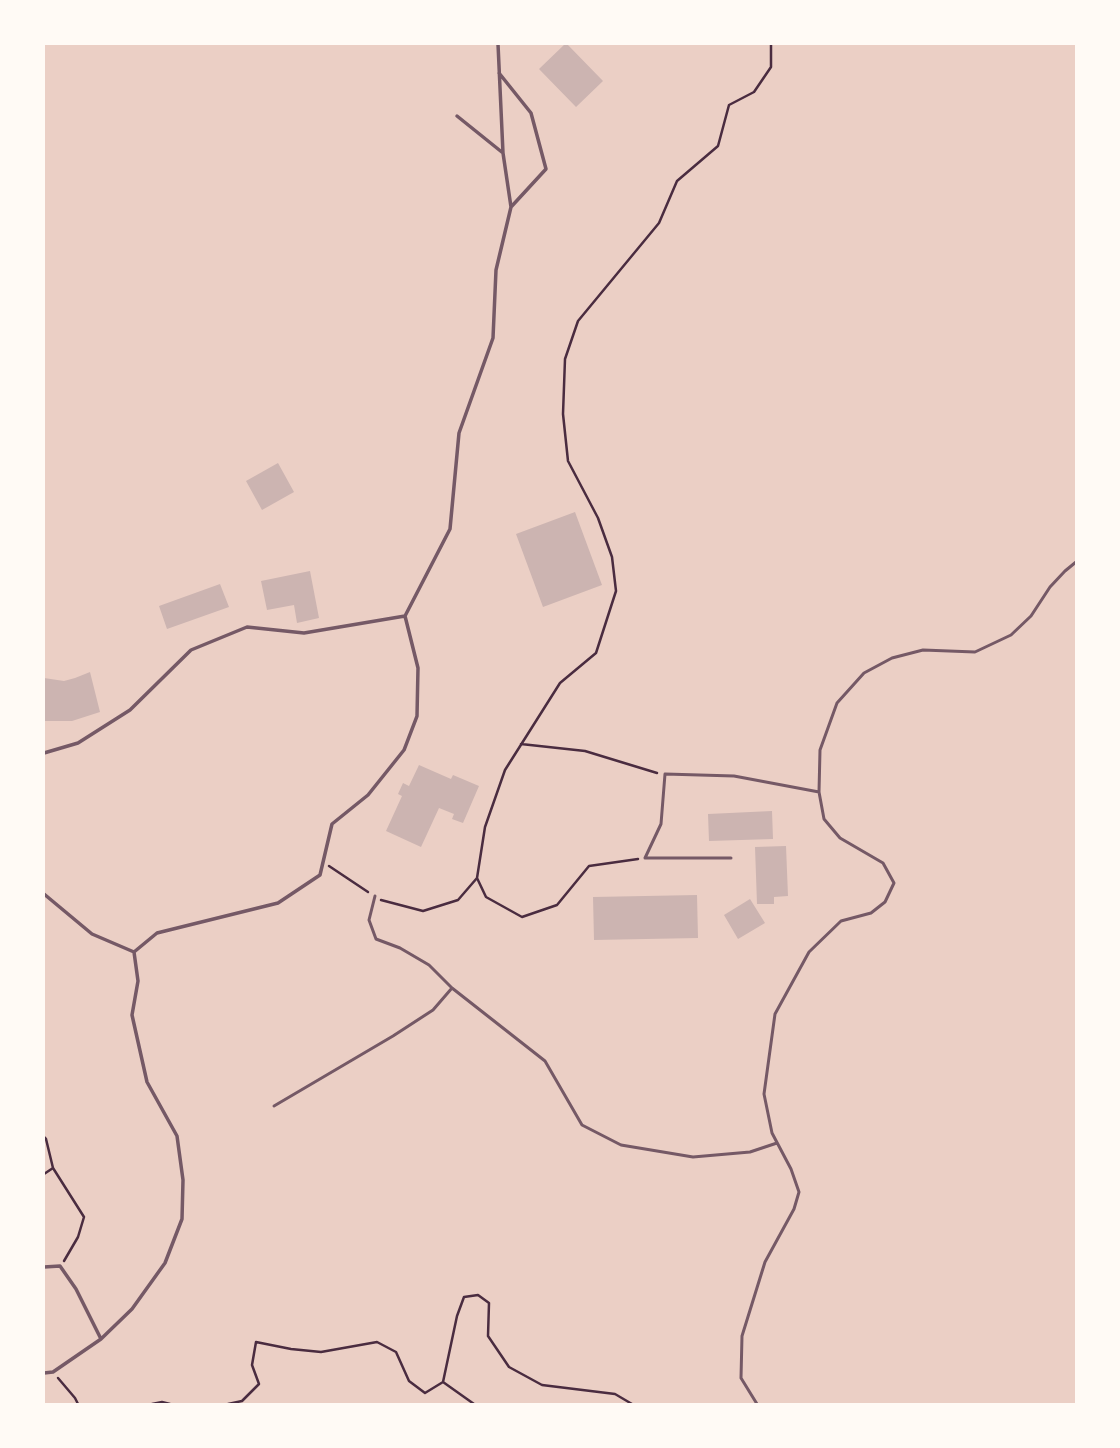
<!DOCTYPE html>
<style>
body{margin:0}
#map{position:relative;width:1120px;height:1448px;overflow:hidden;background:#f7e1d7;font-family:"Roboto Condensed",sans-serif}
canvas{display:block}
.frame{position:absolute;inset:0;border:45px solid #fffaf5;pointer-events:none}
</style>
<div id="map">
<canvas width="1120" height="1448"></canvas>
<div class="frame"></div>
</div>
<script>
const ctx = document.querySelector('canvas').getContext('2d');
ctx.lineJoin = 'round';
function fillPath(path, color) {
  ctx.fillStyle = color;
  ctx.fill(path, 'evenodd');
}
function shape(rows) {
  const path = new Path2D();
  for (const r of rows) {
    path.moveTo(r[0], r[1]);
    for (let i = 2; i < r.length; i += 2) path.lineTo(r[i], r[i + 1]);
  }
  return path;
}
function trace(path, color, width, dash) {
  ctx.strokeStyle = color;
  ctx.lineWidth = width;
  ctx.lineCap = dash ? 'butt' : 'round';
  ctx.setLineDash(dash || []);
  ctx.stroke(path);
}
fillPath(shape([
 [44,44,1076,44,1076,1404,44,1404]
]), '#ebcfc5');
fillPath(shape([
 [565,44,567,44,603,81,576,107,539,69],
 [278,463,294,492,262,510,246,481],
 [575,512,602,585,543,607,516,534],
 [310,571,319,618,297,623,294,605,267,610,261,581],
 [220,584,229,607,167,629,159,606],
 [90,672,100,712,72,721,44,721,44,678,64,681,75,678],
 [419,765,451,779,453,775,479,786,463,823,452,819,454,814,439,808,421,847,386,831,402,796,398,794,403,783,409,786],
 [772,811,773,839,709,841,708,814],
 [786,846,788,896,774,897,774,904,757,904,755,847],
 [697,895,698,938,594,940,593,897],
 [750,899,765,923,738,939,724,915]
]), '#ccb4b1');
trace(shape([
 [521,744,585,751,657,773],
 [329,866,368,892],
 [477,878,486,897,522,917,557,905,589,866,638,859],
 [381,900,423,911,458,900,477,878,485,827,505,770,560,683,596,653,616,591,612,557,598,518,568,461,563,414,565,359,578,321,659,223,677,181,718,146,729,105,754,92,771,67,771,44],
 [44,1137,46,1139,53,1168,84,1217,78,1237,64,1261],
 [44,1174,53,1168],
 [58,1378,75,1398,78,1404],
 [443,1382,474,1404],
 [152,1404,162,1402,170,1404],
 [228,1404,242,1401,259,1384,252,1365,256,1342,291,1349,321,1352,377,1342,396,1352,409,1381,425,1393,443,1382,457,1316,464,1297,478,1295,489,1303,488,1336,509,1367,542,1385,615,1394,632,1404]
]), '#4a2c40', 2.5);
trace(shape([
 [731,858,645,858,661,824,665,774,734,776,819,792],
 [375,896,369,920,376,939,400,948,429,965,452,988],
 [274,1106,393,1036,433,1010,452,988,545,1061,582,1125,621,1145,693,1157,750,1152,777,1143],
 [757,1404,741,1378,742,1336,765,1262,794,1209,799,1192,791,1169,772,1133,764,1094,775,1014,809,952,841,921,871,913,885,902,894,883,883,863,840,838,824,819,819,792,820,750,837,703,864,673,892,658,923,650,975,652,1011,635,1031,616,1050,587,1065,571,1076,562]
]), '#755966', 3);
trace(shape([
 [499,73,531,113,546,169,511,207],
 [457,116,503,153],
 [44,753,78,743,130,710,191,650,247,627,304,633,405,616,450,529,459,433,493,338,496,270,511,207,503,153,498,44],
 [44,894,92,934,134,952],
 [44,1267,60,1266,76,1289,101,1339],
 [44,1373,53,1372,101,1339,132,1309,165,1263,182,1219,183,1180,177,1136,147,1082,132,1015,138,981,134,952,157,933,278,903,320,875,332,824,368,795,404,750,417,716,418,668,405,616]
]), '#755966', 3.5);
</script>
